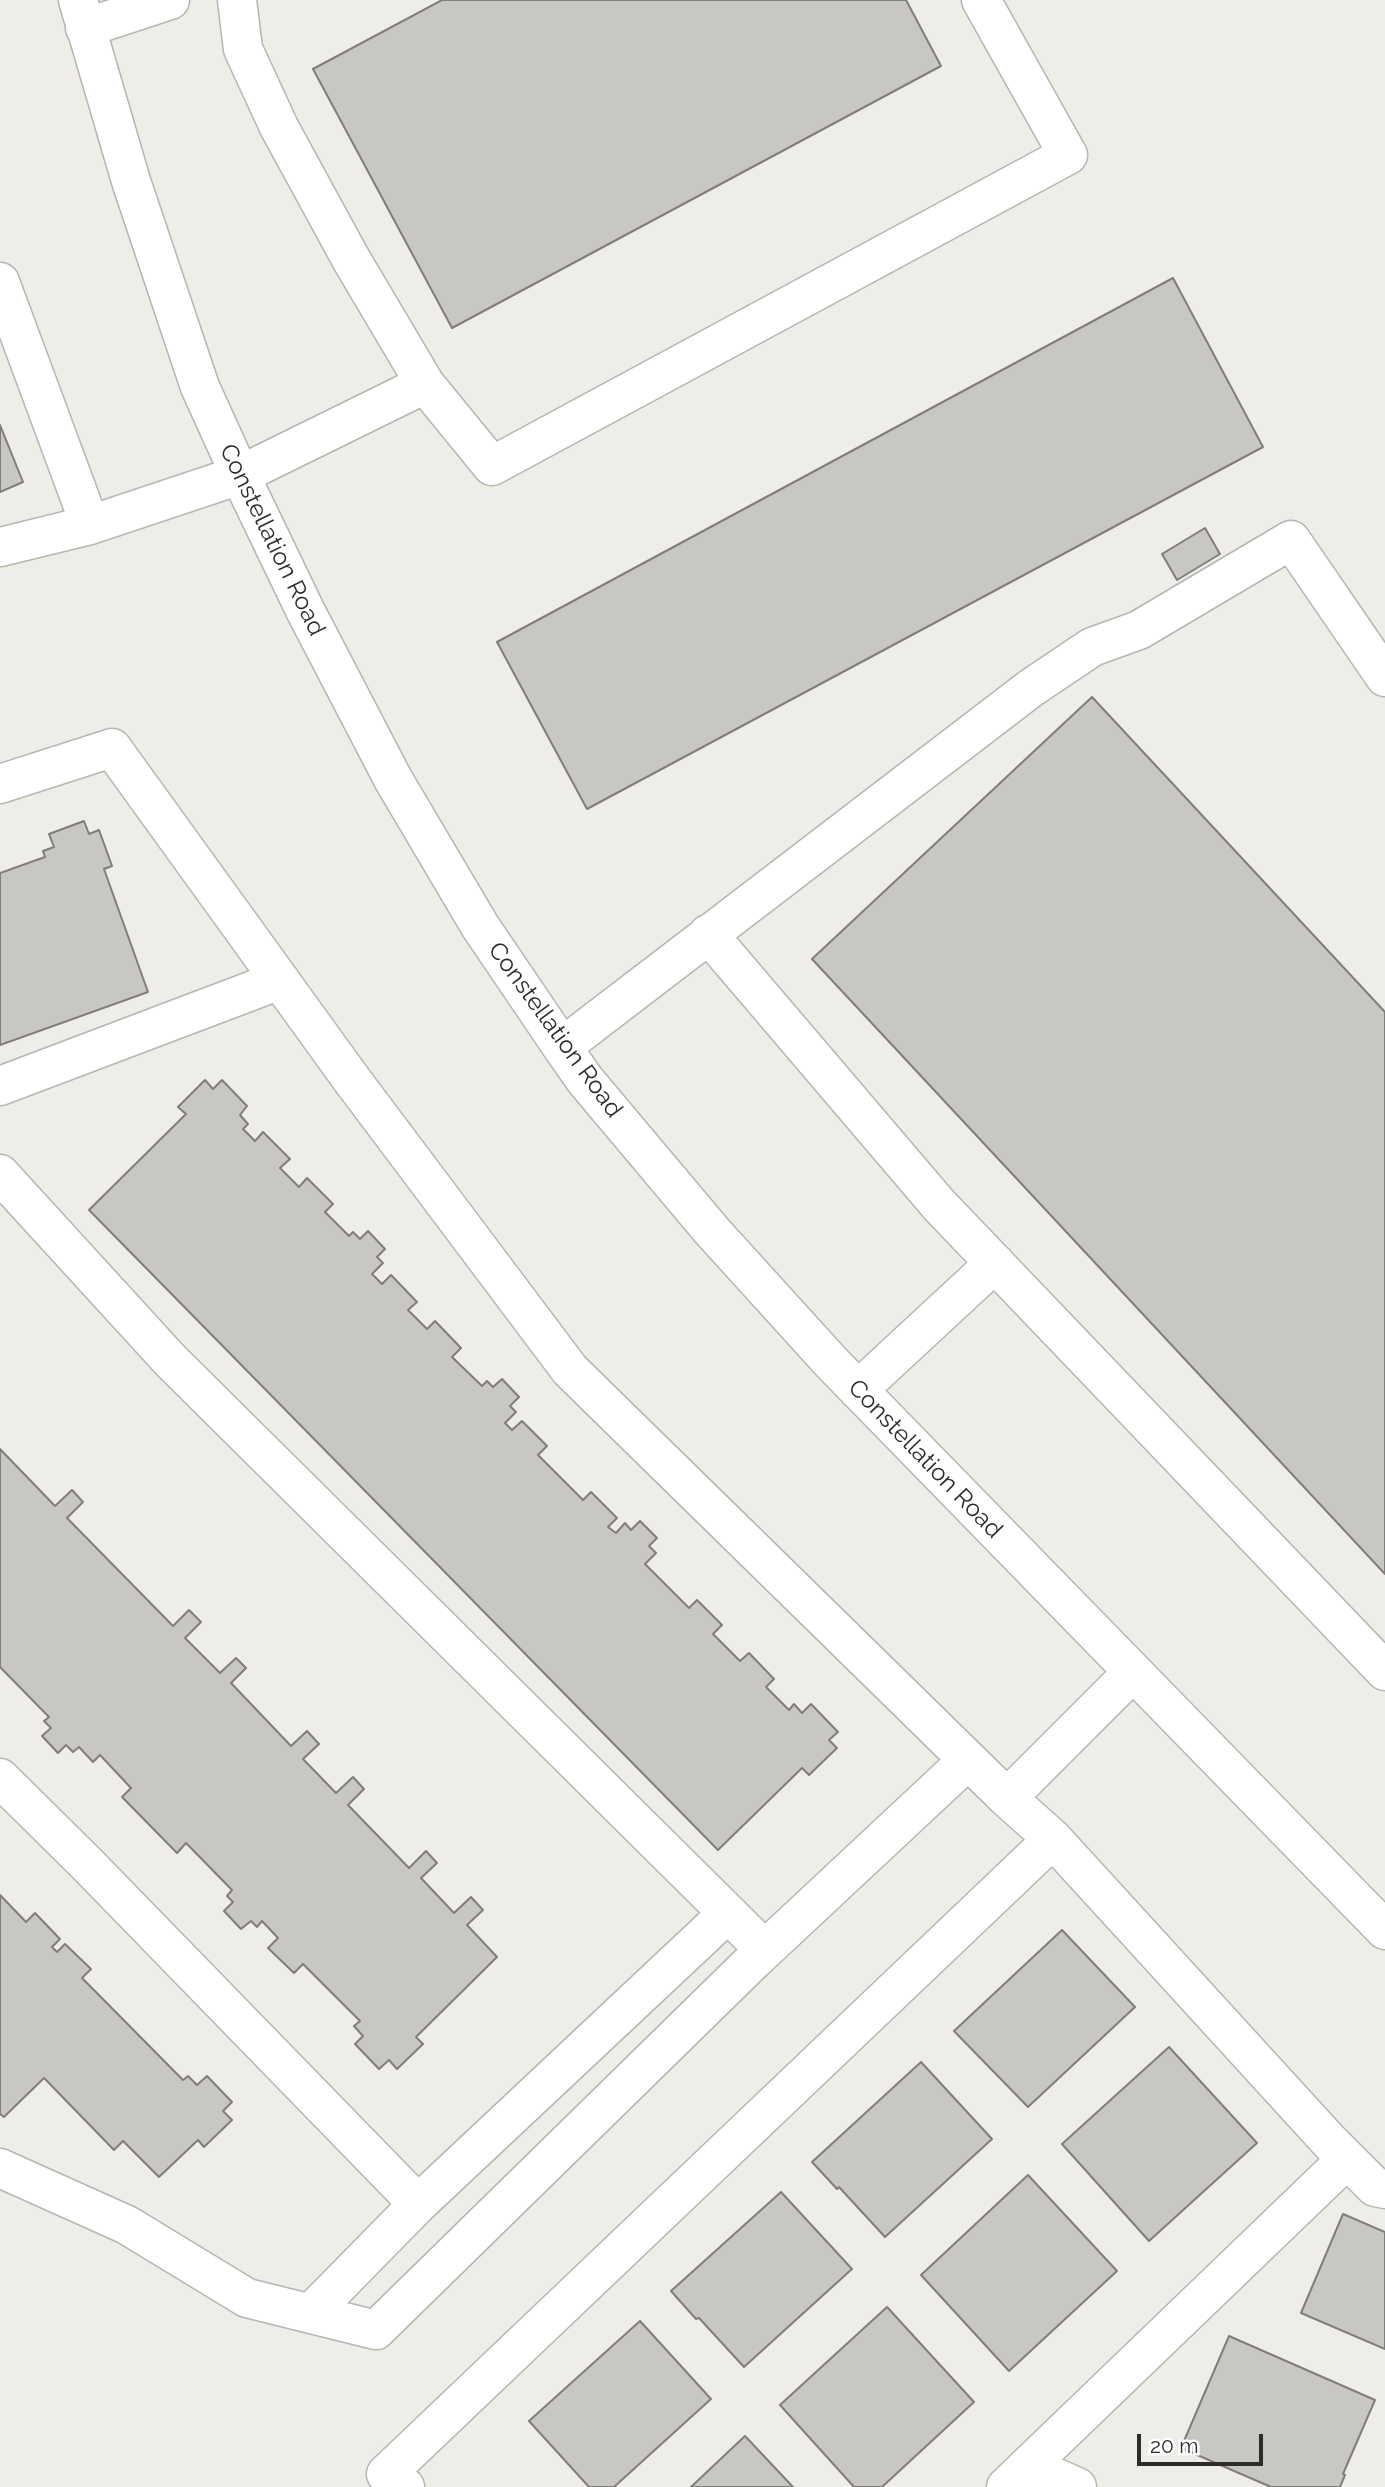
<!DOCTYPE html>
<style>
body{margin:0}
#map{position:relative;width:1385px;height:2487px;overflow:hidden;background:#efede8;font-family:Raleway,sans-serif}
canvas{display:block}
.scale{position:absolute;left:1137px;top:2434px;width:126px;height:32px;box-sizing:border-box;border:4px solid #2d2c2b;border-top:0;padding-left:9px;font-size:21px;line-height:24px;white-space:nowrap;color:#2d2c2b;-webkit-text-stroke:5px #fff;paint-order:stroke}
</style>
<div id="map">
<canvas width="1385" height="2487"></canvas>
<div class="scale">20 m</div>
</div>
<script>
const ctx = document.querySelector('canvas').getContext('2d');
ctx.lineJoin = 'round';
function fillPath(path, color) {
  ctx.fillStyle = color;
  ctx.fill(path, 'evenodd');
}
function shape(rows) {
  const path = new Path2D();
  for (const r of rows) {
    path.moveTo(r[0], r[1]);
    for (let i = 2; i < r.length; i += 2) path.lineTo(r[i], r[i + 1]);
  }
  return path;
}
function trace(path, color, width, dash) {
  ctx.strokeStyle = color;
  ctx.lineWidth = width;
  ctx.lineCap = dash ? 'butt' : 'round';
  ctx.setLineDash(dash || []);
  ctx.stroke(path);
}
function drawText(font, color, halo, rows, align = 'center') {
  ctx.font = font + ' Raleway,sans-serif';
  ctx.lineWidth = 5;
  ctx.setLineDash([]);
  ctx.textBaseline = 'middle';
  ctx.strokeStyle = halo;
  ctx.fillStyle = color;
  for (const [text, x, y, turn = 0] of rows) {
    ctx.save();
    ctx.translate(x, y);
    ctx.rotate((+turn || 0) * Math.PI / 180);
    ctx.textAlign = isNaN(turn) ? turn : align;
    if (halo) ctx.strokeText(text, 0, 0);
    ctx.fillText(text, 0, 0);
    ctx.restore();
  }
}
const building = shape([
 [442,0,906,0,941,66,452,328,313,69,442,0],
 [1173,278,1263,447,587,809,497,642,1173,278],
 [0,425,23,482,0,492,0,425],
 [1205,528,1220,554,1177,580,1162,554,1205,528],
 [1092,697,1385,1012,1385,1574,812,959,1092,697],
 [84,821,89,834,99,830,112,866,104,869,148,992,0,1045,0,873,45,857,43,851,54,847,49,834,84,821],
 [205,1080,213,1089,222,1080,247,1106,240,1115,248,1124,243,1129,255,1141,263,1132,290,1159,280,1168,299,1187,307,1178,333,1204,325,1212,349,1236,353,1232,360,1239,368,1231,385,1249,377,1257,383,1263,372,1274,382,1284,391,1275,417,1302,408,1310,427,1329,435,1321,461,1348,452,1357,482,1386,487,1381,493,1387,502,1379,519,1397,510,1406,516,1412,505,1423,512,1430,522,1421,547,1446,538,1455,583,1500,591,1492,617,1518,608,1527,616,1533,625,1523,631,1530,640,1521,657,1538,649,1546,656,1553,645,1564,689,1608,697,1600,722,1625,713,1634,740,1661,749,1653,774,1679,766,1687,789,1710,794,1704,802,1713,811,1704,838,1732,829,1740,837,1748,809,1775,802,1768,718,1850,89,1210,186,1114,178,1107,205,1080],
 [0,1449,55,1506,72,1490,83,1502,67,1518,173,1626,189,1610,201,1622,185,1638,220,1673,236,1658,246,1668,231,1683,291,1746,307,1731,319,1744,303,1759,336,1793,353,1777,364,1789,348,1805,409,1868,426,1851,437,1863,421,1878,454,1913,471,1897,483,1910,467,1925,497,1957,416,2037,423,2044,397,2069,389,2060,379,2069,355,2044,363,2036,354,2026,360,2021,303,1964,294,1973,268,1948,278,1938,262,1921,257,1927,251,1921,241,1929,224,1911,233,1902,227,1896,232,1890,186,1843,177,1853,122,1797,131,1788,100,1755,93,1762,79,1747,73,1752,66,1745,58,1753,42,1736,51,1728,44,1721,49,1717,0,1667,0,1449],
 [0,1895,26,1922,35,1913,60,1939,52,1947,57,1952,65,1944,91,1969,82,1978,183,2080,188,2076,197,2085,207,2076,232,2102,223,2111,232,2120,204,2147,198,2140,159,2177,123,2141,114,2150,44,2078,4,2117,0,2114,0,1895],
 [1062,1930,1135,2007,1028,2107,954,2031,1062,1930],
 [1169,2047,1257,2143,1149,2241,1062,2144,1169,2047],
 [921,2062,992,2139,885,2237,839,2187,837,2189,812,2162,921,2062],
 [1028,2175,1117,2271,1009,2371,921,2275,1028,2175],
 [781,2192,852,2269,744,2367,699,2318,696,2319,671,2291,781,2192],
 [1343,2214,1385,2232,1385,2349,1301,2313,1343,2214],
 [887,2307,974,2402,882,2487,854,2487,780,2405,887,2307],
 [640,2321,711,2399,614,2487,589,2487,529,2421,640,2321],
 [1229,2336,1375,2400,1343,2474,1345,2475,1340,2487,1271,2487,1181,2448,1229,2336],
 [745,2436,793,2487,691,2487,745,2436]
]);
fillPath(building, '#c9c7c2');
trace(building, '#807e79', 2);
const minor = shape([
 [78,0,131,181,200,387,240,475,305,610,393,779,480,926,562,1047,585,1080,712,1231,831,1362,1385,1930],
 [85,28,170,0],
 [0,282,90,525],
 [425,384,492,466,1068,155,981,0],
 [0,547,90,525,240,475,425,384,351,259,279,127,243,49,237,0],
 [0,784,112,748,352,1080,570,1370,1007,1798],
 [708,934,939,1205,1385,1671],
 [562,1047,1031,688,1092,647,1139,630,1291,540,1385,677],
 [0,1086,280,980],
 [0,1174,170,1360,765,1950],
 [858,1390,995,1263],
 [0,1778,87,1864,418,2204],
 [1053,1839,1329,2141,1375,2187,1385,2189],
 [0,2168,127,2225,247,2298,376,2330,754,1960,968,1760],
 [310,2314,418,2204,728,1913],
 [1029,2466,1077,2487],
 [405,2487,386,2474,1053,1839,1007,1798,1133,1672],
 [1006,2487,1347,2159]
]);
trace(minor, '#b7b5b0', 41);
trace(minor, '#fff', 38);
drawText('24px', '#2d2c2b', '#fff', [
 ["Constellation Road",272,540,64],
 ["Constellation Road",555,1030,54],
 ["Constellation Road",925,1459,46]
]);
</script>
